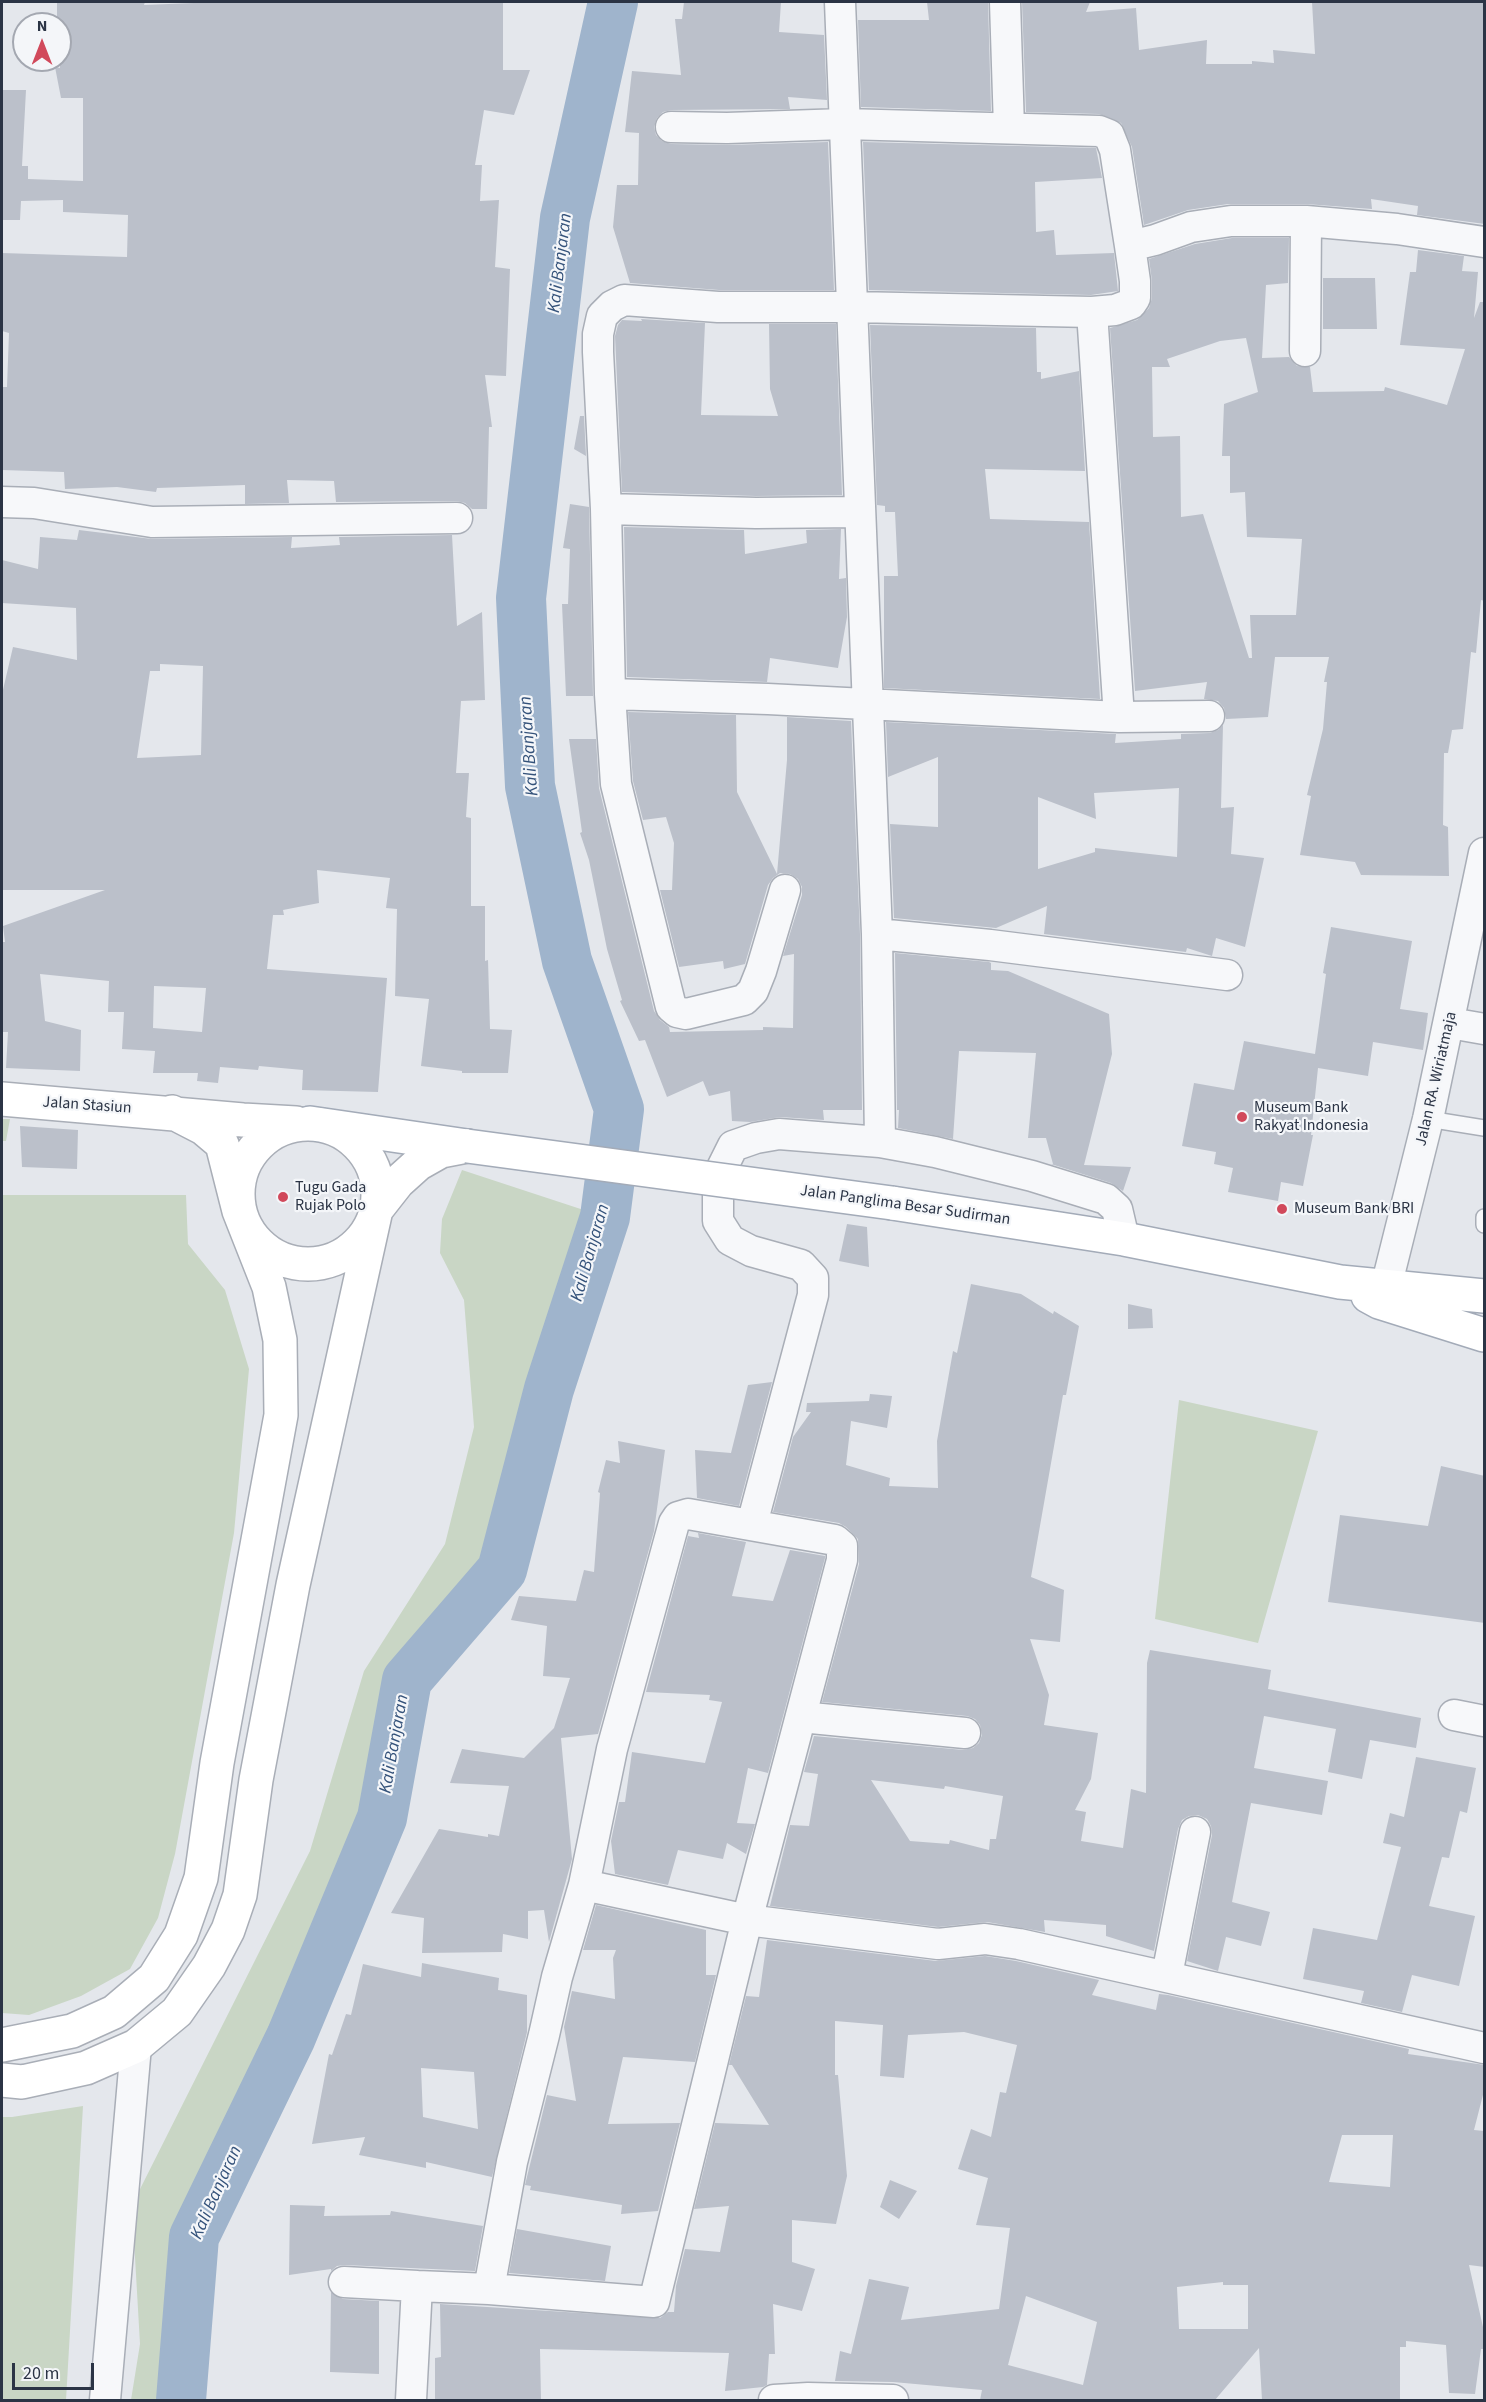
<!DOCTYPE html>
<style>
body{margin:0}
#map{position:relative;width:1486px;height:2402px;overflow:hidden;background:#e4e7ec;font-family:"Source Sans 3",sans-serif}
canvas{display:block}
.frame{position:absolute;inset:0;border:3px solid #2b3445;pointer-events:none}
.north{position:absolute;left:12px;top:12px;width:60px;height:60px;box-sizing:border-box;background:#f4f6f9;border:2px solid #a4a8b1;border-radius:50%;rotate:0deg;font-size:16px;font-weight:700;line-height:24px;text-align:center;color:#2b3445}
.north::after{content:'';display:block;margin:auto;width:21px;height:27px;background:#d1495b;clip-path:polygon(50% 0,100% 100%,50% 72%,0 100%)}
.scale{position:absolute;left:12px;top:2363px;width:82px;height:27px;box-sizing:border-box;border:3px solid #2b3445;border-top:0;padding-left:8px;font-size:18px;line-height:21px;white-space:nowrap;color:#2b3445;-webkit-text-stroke:4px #f4f6f9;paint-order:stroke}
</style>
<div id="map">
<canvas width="1486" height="2402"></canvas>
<div class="frame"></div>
<div class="north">N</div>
<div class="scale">20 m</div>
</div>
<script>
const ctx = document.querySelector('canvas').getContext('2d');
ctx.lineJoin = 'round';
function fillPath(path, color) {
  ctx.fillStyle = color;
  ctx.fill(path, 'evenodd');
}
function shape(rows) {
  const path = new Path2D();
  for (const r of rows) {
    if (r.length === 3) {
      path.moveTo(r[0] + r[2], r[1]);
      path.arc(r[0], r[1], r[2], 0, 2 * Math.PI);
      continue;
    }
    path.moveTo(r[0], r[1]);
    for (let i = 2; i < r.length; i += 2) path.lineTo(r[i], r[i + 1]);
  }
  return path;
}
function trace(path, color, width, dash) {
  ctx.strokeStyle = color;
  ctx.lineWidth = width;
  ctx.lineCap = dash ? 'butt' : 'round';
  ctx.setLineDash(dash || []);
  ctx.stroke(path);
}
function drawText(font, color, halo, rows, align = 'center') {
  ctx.font = font + ' "Source Sans 3",sans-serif';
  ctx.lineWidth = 4.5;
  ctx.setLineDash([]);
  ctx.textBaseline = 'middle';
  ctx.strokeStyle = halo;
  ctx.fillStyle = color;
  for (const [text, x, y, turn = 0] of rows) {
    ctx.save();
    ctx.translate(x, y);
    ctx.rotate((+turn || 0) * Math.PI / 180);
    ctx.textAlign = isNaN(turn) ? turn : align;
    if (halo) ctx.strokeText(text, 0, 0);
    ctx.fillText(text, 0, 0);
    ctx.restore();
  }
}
fillPath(shape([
 [2,1119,10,1119,6,1141,2,1141],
 [462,1170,605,1217,549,1389,502,1570,407,1680,382,1818,291,2037,194,2237,181,2400,131,2400,140,2344,132,2205,310,1851,364,1671,445,1544,474,1427,464,1300,440,1253,442,1219],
 [2,1195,186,1195,188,1244,225,1290,249,1369,234,1533,175,1854,158,1918,130,1969,81,1996,29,2015,2,2013],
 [1179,1400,1318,1431,1258,1643,1155,1619],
 [83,2106,66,2400,2,2400,2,2117,12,2117]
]), '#c9d6c5');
trace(shape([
 [181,2400,194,2237,291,2037,382,1818,407,1680,502,1570,549,1389,605,1217,619,1109,567,961,530,786,521,598,565,218,613,2]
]), '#9fb4cc', 50);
fillPath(shape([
 [57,2,145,2,144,5,218,2,503,2,503,70,530,70,514,115,484,110,475,165,482,165,480,201,499,200,495,267,510,269,506,376,485,375,492,427,489,427,487,509,472,509,465,503,457,501,336,502,334,481,287,480,289,503,245,504,245,485,157,488,156,492,117,487,65,489,64,472,2,470,2,387,7,387,9,333,2,331,2,253,127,257,128,215,63,212,63,200,21,201,20,220,2,220,2,90,26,90,22,166,28,166,28,179,83,181,83,98,61,98,55,67,60,68,60,24,57,24],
 [684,2,781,2,779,32,824,35,827,100,788,97,790,109,671,110,663,112,657,118,654,127,656,135,662,141,671,144,728,145,828,142,834,290,719,290,630,283,613,227,617,185,638,185,639,133,625,132,632,71,681,75,675,19,682,19],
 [927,2,988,2,991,111,861,107,858,20,929,20],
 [1022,2,1090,2,1086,12,1136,8,1139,50,1207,40,1206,64,1252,64,1252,61,1274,63,1273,50,1315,54,1312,2,1485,2,1485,224,1417,215,1418,206,1371,199,1372,209,1306,204,1228,204,1188,210,1144,225,1132,147,1121,123,1099,114,1026,112],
 [863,142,1096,148,1102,178,1035,182,1036,232,1054,230,1056,255,1114,253,1118,291,1091,295,869,290],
 [1232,238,1289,238,1288,283,1266,285,1262,358,1289,357,1297,366,1310,367,1313,392,1384,391,1385,387,1447,405,1465,349,1400,345,1410,272,1416,272,1418,250,1464,256,1462,271,1478,272,1474,318,1480,302,1485,302,1485,601,1481,600,1476,653,1471,652,1463,729,1452,730,1448,753,1444,753,1443,825,1448,827,1449,876,1361,875,1355,862,1300,855,1311,796,1307,795,1323,729,1327,682,1324,682,1329,657,1275,657,1268,717,1226,719,1224,708,1218,701,1204,699,1207,682,1135,691,1110,328,1137,320,1149,308,1152,298,1152,281,1149,259,1195,244],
 [1246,338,1258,392,1224,404,1222,456,1230,456,1230,493,1245,492,1247,537,1302,539,1296,615,1250,615,1252,658,1249,658,1203,514,1181,517,1180,436,1153,437,1152,367,1170,367,1167,359,1220,341],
 [1323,278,1375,278,1377,329,1323,329],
 [641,319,705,323,701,415,778,416,770,389,769,324,836,324,842,495,756,496,622,492,615,336,618,325,622,320,642,321],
 [870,325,1036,328,1037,372,1041,372,1041,379,1079,371,1085,471,985,469,990,519,1089,522,1100,699,884,688,884,576,898,576,895,512,885,512,885,506,877,505],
 [580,416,584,416,586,456,574,449],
 [570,504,589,507,593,696,566,696,562,604,568,604,570,549,563,548],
 [624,527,744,530,745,554,807,543,806,530,841,529,839,579,846,578,847,617,838,668,770,658,767,682,627,677],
 [79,530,152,539,292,537,291,548,340,545,339,537,452,535,457,626,482,612,485,700,461,701,456,773,469,773,466,817,471,818,471,906,485,906,485,961,488,960,490,1029,512,1030,508,1073,462,1073,462,1071,421,1066,429,999,395,996,397,909,386,908,390,878,317,870,319,903,283,910,284,915,273,915,267,969,387,978,378,1092,302,1090,303,1070,259,1066,258,1070,220,1067,218,1083,197,1081,198,1073,153,1073,155,1051,122,1049,124,1012,108,1012,109,981,40,974,45,1021,81,1030,80,1071,6,1068,8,1032,2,1032,2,942,5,942,3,926,105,890,2,890,2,694,13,647,77,660,76,608,2,603,2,560,38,569,40,537,77,540],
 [160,664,203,666,201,755,137,758,150,671,160,671],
 [154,986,206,988,202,1032,153,1028],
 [628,712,736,715,737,792,777,874,787,760,787,717,851,721,860,934,862,1110,823,1110,824,1120,780,1117,750,1122,732,1121,730,1091,709,1096,703,1081,667,1097,645,1040,639,1041,620,1001,622,1000,607,949,589,860,580,833,582,832,569,739,596,739,599,788,654,1011,660,1020,669,1027,670,1032,763,1030,763,1027,793,1028,794,954,783,956,802,895,802,887,798,879,790,874,780,873,773,878,768,885,745,964,724,969,723,961,679,967,660,890,672,890,674,843,666,817,643,820,633,781],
 [886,722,1116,734,1115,743,1181,739,1181,734,1210,733,1218,730,1223,725,1221,808,1234,807,1231,854,1264,858,1245,947,1216,938,1212,956,1187,948,1186,952,1044,934,1047,906,996,928,894,918,890,824,938,827,938,757,888,777],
 [1179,788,1177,857,1095,848,1095,852,1038,869,1038,797,1096,819,1094,793],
 [1331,927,1412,941,1400,1009,1428,1013,1423,1050,1373,1042,1368,1076,1318,1068,1311,1135,1313,1135,1303,1186,1281,1182,1278,1201,1228,1192,1233,1168,1214,1164,1216,1152,1182,1146,1194,1083,1234,1090,1244,1041,1315,1054,1326,974,1323,973],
 [895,953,989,962,991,963,991,970,1008,971,1109,1014,1112,1054,1084,1165,1131,1167,1123,1191,1111,1183,1051,1164,1053,1164,1046,1138,1028,1138,1036,1053,959,1051,953,1139,898,1128,899,1110,897,1110],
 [20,1126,78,1130,77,1169,22,1167],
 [847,1224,867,1227,869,1267,839,1261],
 [971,1284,1021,1294,1053,1314,1054,1311,1079,1326,1066,1395,1063,1395,1031,1577,1064,1590,1060,1642,1030,1639,1049,1695,1044,1725,1098,1733,1091,1779,1075,1810,1086,1812,1081,1841,1123,1848,1131,1789,1146,1793,1147,1663,1150,1650,1271,1670,1268,1689,1421,1718,1416,1748,1370,1740,1362,1779,1328,1772,1336,1729,1264,1716,1254,1768,1328,1781,1322,1815,1251,1803,1232,1902,1270,1912,1261,1946,1226,1937,1218,1971,1187,1961,1212,1835,1211,1826,1207,1819,1198,1815,1189,1816,1182,1820,1178,1829,1154,1951,1106,1936,1106,1925,1044,1920,1045,1932,987,1922,938,1927,770,1906,790,1825,809,1826,818,1774,804,1772,814,1736,963,1750,973,1748,979,1743,982,1735,980,1725,975,1719,967,1716,822,1702,859,1564,858,1539,846,1527,839,1523,773,1512,793,1437,811,1412,806,1412,807,1403,869,1401,870,1394,892,1396,887,1428,851,1421,846,1465,890,1478,889,1486,938,1488,937,1441,953,1351,957,1353],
 [871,1780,944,1789,945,1786,1003,1796,996,1839,990,1839,989,1850,950,1840,949,1844,910,1841],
 [1128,1304,1152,1309,1153,1328,1128,1329],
 [772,1382,739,1506,697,1498,695,1450,731,1453,748,1385],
 [618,1441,665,1450,654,1531,598,1734,561,1738,572,1859,549,1942,544,1910,528,1911,528,1939,503,1934,502,1952,422,1953,424,1918,391,1913,439,1829,488,1837,488,1834,499,1836,509,1786,450,1783,462,1749,524,1758,554,1728,570,1678,543,1676,547,1626,511,1620,519,1596,576,1601,584,1570,594,1572,600,1493,598,1492,606,1460,620,1463],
 [1441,1466,1485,1476,1485,1623,1328,1602,1340,1515,1428,1526],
 [698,1533,746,1542,732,1596,773,1601,790,1550,825,1556,825,1558,768,1773,748,1768,737,1823,755,1824,746,1854,727,1843,723,1859,678,1850,668,1885,615,1874,611,1841,619,1802,625,1802,632,1752,705,1763,722,1702,709,1700,710,1695,646,1692,688,1536,699,1538],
 [1416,1757,1476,1768,1467,1813,1460,1811,1449,1858,1442,1857,1429,1906,1475,1916,1459,1986,1412,1975,1402,2012,1361,2003,1364,1991,1303,1979,1313,1928,1377,1940,1401,1847,1383,1843,1390,1813,1404,1817],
 [596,1905,706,1930,706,1975,716,1975,695,2062,623,2057,608,2124,680,2123,658,2211,621,2214,622,2205,530,2190,531,2186,525,2185,547,2095,576,2101,564,2027,572,1991,615,1999,613,1958,616,1950,583,1950],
 [767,1940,936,1961,985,1956,1016,1961,1099,1980,1092,1995,1156,2010,1159,1994,1168,1995,1409,2049,1408,2054,1485,2065,1485,2087,1474,2130,1484,2131,1485,2267,1469,2265,1485,2336,1485,2349,1481,2349,1475,2394,1449,2393,1446,2345,1406,2341,1406,2347,1400,2347,1400,2400,1262,2400,1259,2348,1215,2400,980,2400,982,2390,893,2382,835,2381,840,2351,851,2354,869,2279,909,2287,901,2320,999,2309,1010,2228,976,2225,988,2178,958,2169,971,2129,991,2137,1000,2092,1006,2093,1017,2045,964,2032,908,2035,904,2078,880,2076,883,2025,835,2021,835,2075,838,2075,847,2176,836,2224,792,2220,792,2262,815,2269,802,2311,773,2304,775,2354,769,2354,767,2385,763,2387,725,2391,729,2353,540,2349,541,2400,435,2400,435,2358,441,2357,440,2304,660,2318,668,2312,674,2312,676,2286,685,2249,720,2252,729,2206,694,2209,715,2123,769,2125,732,2065,729,2065,746,1996,759,1997],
 [1342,2135,1393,2135,1390,2187,1329,2182],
 [1223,2282,1223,2285,1248,2285,1248,2329,1179,2329,1177,2287],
 [1026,2296,1097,2322,1083,2385,1008,2365],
 [422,1963,499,1978,498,1990,527,1995,527,2032,492,2177,426,2162,426,2168,359,2155,365,2137,312,2144,329,2054,332,2055,346,2014,351,2015,363,1964,421,1977],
 [421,2068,474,2072,478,2129,423,2117],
 [890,2180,917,2191,899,2219,880,2207],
 [290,2205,325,2206,324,2216,390,2215,391,2211,483,2226,475,2271,345,2265,337,2266,331,2271,331,2269,289,2275],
 [517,2229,611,2246,605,2281,509,2273],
 [331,2292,343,2299,379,2301,379,2374,330,2372]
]), '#bbc0ca');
const service = shape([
 [1428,1119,1484,1128],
 [1484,1217,1484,1225]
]);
const minor = shape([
 [840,2,877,934,880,1142],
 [1005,2,1009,128],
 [671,127,727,128,844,124,1099,131,1109,135,1115,150,1130,246,1155,240,1191,227,1231,221,1306,221,1397,229,1484,242],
 [1092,312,1119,717],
 [1305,351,1306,221],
 [2,502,34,503,152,522,457,518],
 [606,509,756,513,859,512],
 [610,694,768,699,1119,717,1209,716],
 [785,890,761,971,753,991,744,1000,686,1014,677,1012,671,1007,616,784,610,694,606,509,598,352,598,334,602,316,612,306,624,300,718,307,853,307,1092,312,1115,310,1131,304,1135,298,1135,281,1130,246],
 [877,934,990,945,1227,975],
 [1450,1023,1484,1029],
 [1379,1302,1386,1287,1428,1119,1484,853],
 [752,1524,813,1295,813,1278,801,1265,751,1251,730,1240,718,1221,718,1195,722,1168,733,1146,756,1138,779,1134,880,1142,935,1152,1032,1176,1106,1199,1117,1209,1124,1239],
 [1454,1715,1484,1721],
 [801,1717,965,1733],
 [584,1885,747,1920,938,1944,985,1939,1019,1944,1484,2048],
 [1167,1975,1195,1832],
 [344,2282,417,2286],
 [105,2400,136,2046],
 [411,2400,417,2286,489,2289,654,2302,747,1920,842,1560,842,1546,835,1540,688,1514,678,1517,674,1523,612,1749,584,1885,557,1977,544,2035,512,2162,489,2289],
 [774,2400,808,2398,893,2400]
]);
const secondary = shape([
 [2,1099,243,1120,296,1123],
 [308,1194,70],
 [2,2045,72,2031,114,2012,154,1978,181,1935,201,1878,217,1763,281,1415,280,1340,269,1287,239,1211,222,1144,203,1128,172,1112],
 [2,2080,22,2082,86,2068,136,2046,177,2012,209,1966,228,1930,240,1895,256,1780,293,1585,376,1210,398,1182,418,1164,441,1151,467,1146]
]);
const primary = shape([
 [310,1123,467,1146],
 [892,1203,1124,1239,1340,1282,1484,1296],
 [1368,1296,1379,1302,1484,1335]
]);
trace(service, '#a9aeb7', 18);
trace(minor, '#a9aeb7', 33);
trace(secondary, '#a9aeb7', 36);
trace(primary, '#a3abb8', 36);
trace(service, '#f7f8fa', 15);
trace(minor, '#f7f8fa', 30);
trace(secondary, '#fff', 33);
trace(primary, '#fff', 33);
const primaryBridge = shape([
 [467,1146,892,1203]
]);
trace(primaryBridge, '#a3abb8', 36, []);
trace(primaryBridge, '#fff', 33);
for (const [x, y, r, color] of [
 [1242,1117,6,"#d1495b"],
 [283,1197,6,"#d1495b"],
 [1282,1209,6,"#d1495b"]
]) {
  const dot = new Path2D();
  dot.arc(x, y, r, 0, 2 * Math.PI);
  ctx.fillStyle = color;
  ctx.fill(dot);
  trace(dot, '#f4f6f9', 2);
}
drawText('16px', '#2b3445', '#f4f6f9', [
 ["Jalan RA. Wiriatmaja",1437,1079,-77],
 ["Jalan Stasiun",87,1106,4],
 ["Jalan Panglima Besar Sudirman",905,1206,8]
]);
drawText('16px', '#2b3445', '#f4f6f9', [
 ["Museum Bank",1254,1108],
 ["Rakyat Indonesia",1254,1126],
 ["Tugu Gada",295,1188],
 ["Rujak Polo",295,1206],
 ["Museum Bank BRI",1294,1209]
], 'left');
drawText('italic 18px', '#34527a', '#f4f6f9', [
 ["Kali Banjaran",561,263,-83],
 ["Kali Banjaran",530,746,-94],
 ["Kali Banjaran",591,1253,-74],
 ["Kali Banjaran",395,1744,-80],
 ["Kali Banjaran",217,2193,-66]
]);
</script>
